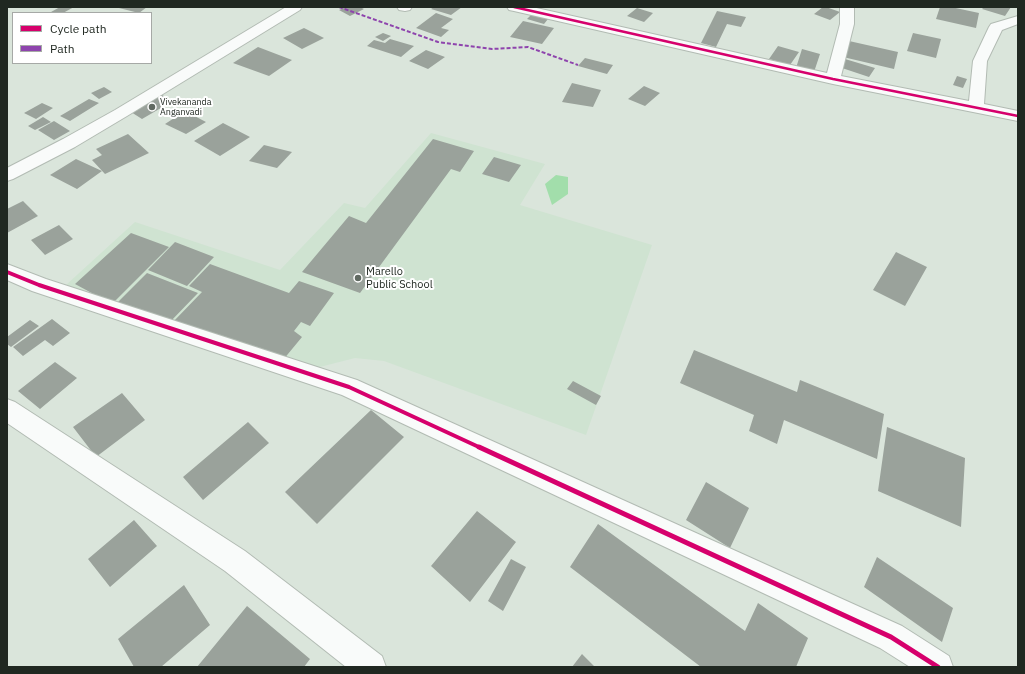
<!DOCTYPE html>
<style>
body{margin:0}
#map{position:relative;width:1025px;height:674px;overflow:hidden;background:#dae5db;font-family:"IBM Plex Sans",sans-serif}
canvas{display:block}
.frame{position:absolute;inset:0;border:8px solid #202821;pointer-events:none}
.legend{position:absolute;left:12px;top:12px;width:140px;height:52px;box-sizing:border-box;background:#fff;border:1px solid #a6a9a6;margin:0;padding:5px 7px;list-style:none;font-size:12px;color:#202821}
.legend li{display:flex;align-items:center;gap:8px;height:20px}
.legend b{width:20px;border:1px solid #a6a9a6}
</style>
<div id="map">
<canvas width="1025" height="674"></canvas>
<div class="frame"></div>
<ul class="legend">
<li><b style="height:5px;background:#d6006c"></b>Cycle path</li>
<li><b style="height:5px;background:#8e44ad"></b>Path</li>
</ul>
</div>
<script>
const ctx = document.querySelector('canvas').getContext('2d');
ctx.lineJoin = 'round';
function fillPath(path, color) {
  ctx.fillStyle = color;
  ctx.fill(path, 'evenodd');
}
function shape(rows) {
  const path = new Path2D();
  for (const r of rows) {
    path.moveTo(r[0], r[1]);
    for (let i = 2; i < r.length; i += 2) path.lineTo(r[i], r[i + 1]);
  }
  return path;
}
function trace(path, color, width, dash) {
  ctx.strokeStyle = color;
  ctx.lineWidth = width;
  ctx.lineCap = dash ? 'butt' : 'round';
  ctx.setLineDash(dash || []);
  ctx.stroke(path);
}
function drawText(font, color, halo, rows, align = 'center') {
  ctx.font = font + ' "IBM Plex Sans",sans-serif';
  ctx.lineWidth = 4;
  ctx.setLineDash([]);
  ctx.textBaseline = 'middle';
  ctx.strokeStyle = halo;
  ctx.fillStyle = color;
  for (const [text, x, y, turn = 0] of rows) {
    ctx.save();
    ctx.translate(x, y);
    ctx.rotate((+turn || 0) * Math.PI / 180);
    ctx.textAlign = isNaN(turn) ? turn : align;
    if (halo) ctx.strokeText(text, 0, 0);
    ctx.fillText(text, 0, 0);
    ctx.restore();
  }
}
fillPath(shape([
 [431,133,545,164,520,205,652,245,586,435,384,361,355,358,304,371,66,285,135,222,280,270,344,203,365,208]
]), '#cfe3d1');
fillPath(shape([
 [556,175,568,177,568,194,552,205,545,184]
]), '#a2deab');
fillPath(shape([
 [60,7,74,7,63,13,51,12],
 [115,7,147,7,139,13],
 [346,7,360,7,364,9,350,16,339,10],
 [434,7,462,7,451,15,431,9],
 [823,7,826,7,840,12,830,20,814,14],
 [940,7,951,7,979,13,976,28,936,19],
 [984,7,1011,7,1005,16,982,9],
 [637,8,653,13,644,22,627,16],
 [717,11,746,17,741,27,727,24,716,47,701,43],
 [436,13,453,19,441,28,449,30,441,37,416,28],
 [531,15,548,19,544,24,527,19],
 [523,21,554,28,542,44,510,37],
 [304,28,324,38,302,49,283,38],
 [383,33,391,36,383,41,375,37],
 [913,33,941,39,936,58,907,51],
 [390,39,414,46,401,57,367,46,374,40,385,43],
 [849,41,898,52,894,69,843,57],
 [778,46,799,52,790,65,769,59],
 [258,47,292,60,269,76,233,63],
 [802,49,820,54,814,72,796,68],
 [426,50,445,57,428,69,409,61],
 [585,58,613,65,607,74,578,66],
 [845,59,875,68,869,77,839,67],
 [957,76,967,79,963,88,953,85],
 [572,83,601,90,593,107,562,102],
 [644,86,660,93,645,106,628,99],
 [104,87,112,92,99,99,91,93],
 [162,95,173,101,142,119,131,112],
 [89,99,99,103,70,121,60,116],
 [42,103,53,108,36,119,24,113],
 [185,111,206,122,186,134,165,124],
 [43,117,51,122,35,130,28,126],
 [54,121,70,131,54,140,38,130],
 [223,123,250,137,220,156,194,141],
 [128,134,149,153,105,174,92,160,102,155,96,149],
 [433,139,474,151,460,172,451,169,360,293,302,272,349,216,366,223],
 [264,145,292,152,277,168,249,161],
 [494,157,521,165,509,182,482,174],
 [76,159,102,171,77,189,50,175],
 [23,201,38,216,7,233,7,209],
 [59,225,73,239,45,255,31,240],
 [131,233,169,247,112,304,75,284],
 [175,242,214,257,187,286,148,270],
 [896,252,927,267,905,306,873,290],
 [210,264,289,293,299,281,334,293,310,326,301,322,294,331,302,337,283,360,173,322,202,292,189,286],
 [147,273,198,293,169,323,117,303],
 [52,319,70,333,53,346,45,340,23,356,13,347],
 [30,320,39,326,11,347,7,344,7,337],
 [694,350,797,392,800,380,884,414,877,459,784,420,777,444,749,431,754,415,680,383],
 [55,362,77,378,40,409,18,391],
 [573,381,601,396,596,405,567,389],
 [122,393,145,420,96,457,73,427],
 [371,410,404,437,317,524,285,492],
 [248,422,269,443,203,500,183,477],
 [887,427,965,458,961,527,878,491],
 [706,482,749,508,730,548,686,520],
 [477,511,516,542,470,602,431,566],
 [134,520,157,546,110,587,88,559],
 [598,524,745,631,758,603,808,638,796,667,701,667,570,567],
 [877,557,953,608,942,642,864,587],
 [511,559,526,567,503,611,488,601],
 [184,585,210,625,161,667,134,667,118,639],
 [247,606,310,659,304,667,197,667],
 [582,654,595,667,572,667]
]), '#9aa29b');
const minor = shape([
 [397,7,412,7,410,10,405,11,399,10,397,7],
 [507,7,532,7,827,73,840,24,840,7,854,7,854,24,841,76,969,101,973,61,989,27,991,24,1018,16,1018,24,1002,30,987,61,984,104,1018,111,1018,121,833,84,514,11,509,10,507,7],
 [7,264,46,279,357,380,902,626,949,656,953,667,910,667,880,648,342,395,32,291,7,280,7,264],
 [7,399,15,402,245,551,382,656,386,667,346,667,225,571,7,423,7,399]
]);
const secondary = shape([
 [286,7,302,7,300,10,127,116,75,147,13,179,7,181,7,168,63,139,115,110,286,7]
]);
trace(minor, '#b2bbb3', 2);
trace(secondary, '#b2bbb3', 2);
fillPath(minor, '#f9fbfa');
fillPath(secondary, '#f9fbfa');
trace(shape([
 [339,7,438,42,492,49,528,47,578,65]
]), '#8e44ad', 2, [4, 2]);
trace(shape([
 [514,7,833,79,1018,116]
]), '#d6006c', 2.5);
trace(shape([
 [7,272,39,285,349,387,481,448]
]), '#d6006c', 4);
trace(shape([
 [479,447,891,637,938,667]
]), '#d6006c', 5);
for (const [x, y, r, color] of [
 [152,107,4,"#616a62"],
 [358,278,4,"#616a62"]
]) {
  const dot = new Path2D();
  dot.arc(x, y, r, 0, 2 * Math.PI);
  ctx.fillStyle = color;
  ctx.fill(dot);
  trace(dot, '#fff', 1.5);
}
drawText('9px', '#202821', '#fff', [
 ["Vivekananda",160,102],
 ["Anganvadi",160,112]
], 'left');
drawText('11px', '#202821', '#fff', [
 ["Marello",366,272],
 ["Public School",366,285]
], 'left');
</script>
